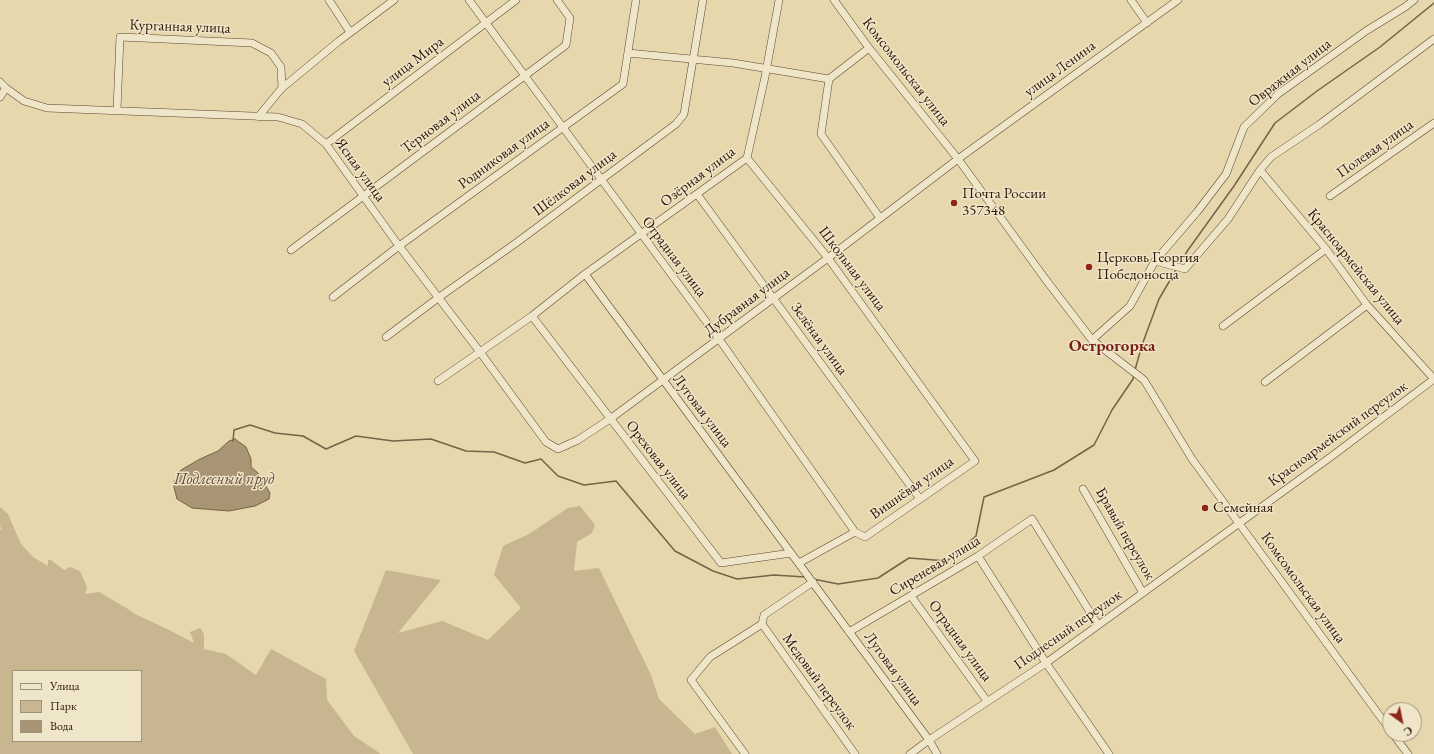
<!DOCTYPE html>
<meta charset="utf-8">
<style>
body{margin:0}
#map{position:relative;width:1434px;height:754px;overflow:hidden;background:#e6d7ac;font-family:"EB Garamond",serif}
canvas{display:block}
.legend{position:absolute;left:12px;top:670px;width:130px;height:72px;box-sizing:border-box;background:#efe5c9;border:1px solid #a1927b;margin:0;padding:5px 7px;list-style:none;font-size:12px;color:#2d1505}
.legend li{display:flex;align-items:center;gap:8px;height:20px}
.legend b{width:20px;border:1px solid #a1927b}
.north{position:absolute;left:1382px;top:702px;width:40px;height:40px;box-sizing:border-box;background:#efe5c9;border:1px solid #a1927b;border-radius:50%;rotate:147deg;font-size:11px;font-weight:700;line-height:16px;text-align:center;color:#2d1505}
.north::after{content:'';display:block;margin:auto;width:14px;height:18px;background:#8f2418;clip-path:polygon(50% 0,100% 100%,50% 72%,0 100%)}
</style>
<div id="map">
<canvas width="1434" height="754"></canvas>
<ul class="legend">
<li><b style="height:5px;background:#efe5c9"></b>Улица</li>
<li><b style="height:11px;background:#c7b690"></b>Парк</li>
<li><b style="height:11px;background:#a79573"></b>Вода</li>
</ul>
<div class="north">С</div>
</div>
<script>
const ctx = document.querySelector('canvas').getContext('2d');
ctx.lineJoin = 'round';
function fillPath(path, color) {
  ctx.fillStyle = color;
  ctx.fill(path, 'evenodd');
}
function shape(rows) {
  const path = new Path2D();
  for (const r of rows) {
    path.moveTo(r[0], r[1]);
    for (let i = 2; i < r.length; i += 2) path.lineTo(r[i], r[i + 1]);
  }
  return path;
}
function trace(path, color, width, dash) {
  ctx.strokeStyle = color;
  ctx.lineWidth = width;
  ctx.lineCap = dash ? 'butt' : 'round';
  ctx.setLineDash(dash || []);
  ctx.stroke(path);
}
function drawText(font, color, halo, rows, align = 'center') {
  ctx.font = font + ' "EB Garamond",serif';
  ctx.lineWidth = 3;
  ctx.setLineDash([]);
  ctx.textBaseline = 'middle';
  ctx.strokeStyle = halo;
  ctx.fillStyle = color;
  for (const [text, x, y, turn = 0] of rows) {
    ctx.save();
    ctx.translate(x, y);
    ctx.rotate((+turn || 0) * Math.PI / 180);
    ctx.textAlign = isNaN(turn) ? turn : align;
    if (halo) ctx.strokeText(text, 0, 0);
    ctx.fillText(text, 0, 0);
    ctx.restore();
  }
}
fillPath(shape([
 [580,506,595,525,592,533,577,542,574,571,599,568,651,675,659,699,695,734,715,727,732,754,413,754,354,651,386,570,441,580,398,633,442,621,488,640,521,608,494,575,503,546,529,534,568,508],
 [0,507,8,514,21,544,33,557,48,566,48,560,51,560,64,570,70,567,80,571,87,587,85,594,99,592,128,609,135,614,167,629,194,643,190,632,200,628,204,634,204,649,226,654,256,675,271,649,326,679,327,700,354,736,381,754,0,754,0,529,2,530,0,526],
 [13,671,141,671,141,741,13,741]
]), '#c7b690');
const water = shape([
 [235,439,246,447,251,459,251,467,258,473,270,493,269,499,255,506,229,511,192,508,177,499,173,483,181,470,200,459,218,451,229,441,235,439]
]);
fillPath(water, '#a79573');
trace(water, '#766247', 1);
trace(shape([
 [1179,265,1188,250,1234,186,1275,123,1317,91,1380,47,1434,3],
 [1135,370,1142,345,1159,299,1176,270],
 [233,441,234,430,250,425,275,433,303,436,326,449,356,436,393,441,431,439,466,451,494,452,525,463,541,459,558,476,584,485,616,481,675,551,713,571,737,579,774,575,805,577],
 [813,579,838,584,878,578,909,558,947,561,976,536,984,497,1054,470,1094,445,1112,410,1133,379,1134,375]
]), '#766247', 1.5);
const minor = shape([
 [329,0,350,32],
 [469,0,719,339,855,532],
 [834,0,869,48,958,159,1046,280,1092,340,1144,380,1192,459,1390,730],
 [1131,0,1147,23],
 [869,48,829,79,821,134,880,218],
 [628,53,733,63,829,79],
 [0,82,6,88,24,101,47,108,278,117,302,124,326,144,399,246,480,352,546,442,558,449,578,440,610,419,828,258,958,159,1178,0],
 [0,97,6,88],
 [117,110,120,37,252,43,271,53,281,67,282,88],
 [258,117,282,88,339,41,394,0],
 [326,144,516,0],
 [747,158,828,258,975,461,865,537,855,532,799,563],
 [1260,170,1326,249,1367,305,1434,379],
 [697,194,920,499],
 [1330,196,1434,123],
 [291,250,566,45,570,18,557,0],
 [1155,261,1185,269,1228,219,1260,170,1271,157,1320,124,1434,39],
 [585,274,929,740,937,754],
 [333,297,399,246,623,84,636,0],
 [532,316,721,563,791,553],
 [1223,326,1326,249],
 [386,337,438,298,516,243,676,124,684,114,703,0],
 [1092,340,1130,306,1155,261,1197,212,1226,174,1244,127,1278,94,1366,31,1405,7,1414,0],
 [438,381,532,316,585,274,747,158,765,77,779,0],
 [1265,382,1367,305],
 [1083,489,1143,593],
 [978,556,1046,663,1109,754],
 [911,596,987,701],
 [762,624,855,754],
 [849,632,978,556,1032,519,1098,625],
 [1393,734,1408,754],
 [745,754,691,680,710,657,762,624,764,615,813,582],
 [910,754,929,740,1046,663,1332,456,1434,379]
]);
trace(minor, '#5b462f', 8);
trace(minor, '#efe5c9', 7);
for (const [x, y, r, color] of [
 [954,203,4,"#8f2418"],
 [1089,267,4,"#8f2418"],
 [1205,508,4,"#8f2418"]
]) {
  const dot = new Path2D();
  dot.arc(x, y, r, 0, 2 * Math.PI);
  ctx.fillStyle = color;
  ctx.fill(dot);
  trace(dot, '#efe5c9', 1.5);
}
drawText('15px', '#2d1505', '#efe5c9', [
 ["Курганная улица",180,27,2],
 ["улица Мира",413,62,-37],
 ["улица Ленина",1060,69,-36],
 ["Комсомольская улица",906,72,52],
 ["Овражная улица",1290,73,-38],
 ["Терновая улица",441,122,-37],
 ["Полевая улица",1375,149,-35],
 ["Родниковая улица",504,154,-36],
 ["Ясная улица",360,170,54],
 ["Озёрная улица",698,177,-37],
 ["Шёлковая улица",575,183,-37],
 ["Отрадная улица",674,257,53],
 ["Красноармейская улица",1356,267,51],
 ["Школьная улица",852,269,53],
 ["Дубравная улица",747,302,-37],
 ["Зелёная улица",819,339,54],
 ["Луговая улица",702,411,53],
 ["Красноармейский переулок",1338,434,-36],
 ["Ореховая улица",658,460,52],
 ["Вишнёвая улица",912,488,-35],
 ["Бравый переулок",1125,534,60],
 ["Сиреневая улица",935,566,-31],
 ["Комсомольская улица",1303,588,54],
 ["Подлесный переулок",1068,630,-35],
 ["Отрадная улица",960,641,54],
 ["Луговая улица",893,669,54],
 ["Медовый переулок",819,682,54]
]);
drawText('15px', '#2d1505', '#efe5c9', [
 ["Почта России",962,194],
 ["357348",962,211],
 ["Церковь Георгия",1097,258],
 ["Победоносца",1097,275],
 ["Семейная",1213,508]
], 'left');
drawText('italic 16px', '#5e4831', '#efe5c9', [
 ["Подлесный пруд",224,480]
]);
drawText('bold 17px', '#7a1f14', '#efe5c9', [
 ["Острогорка",1112,346]
]);
</script>
